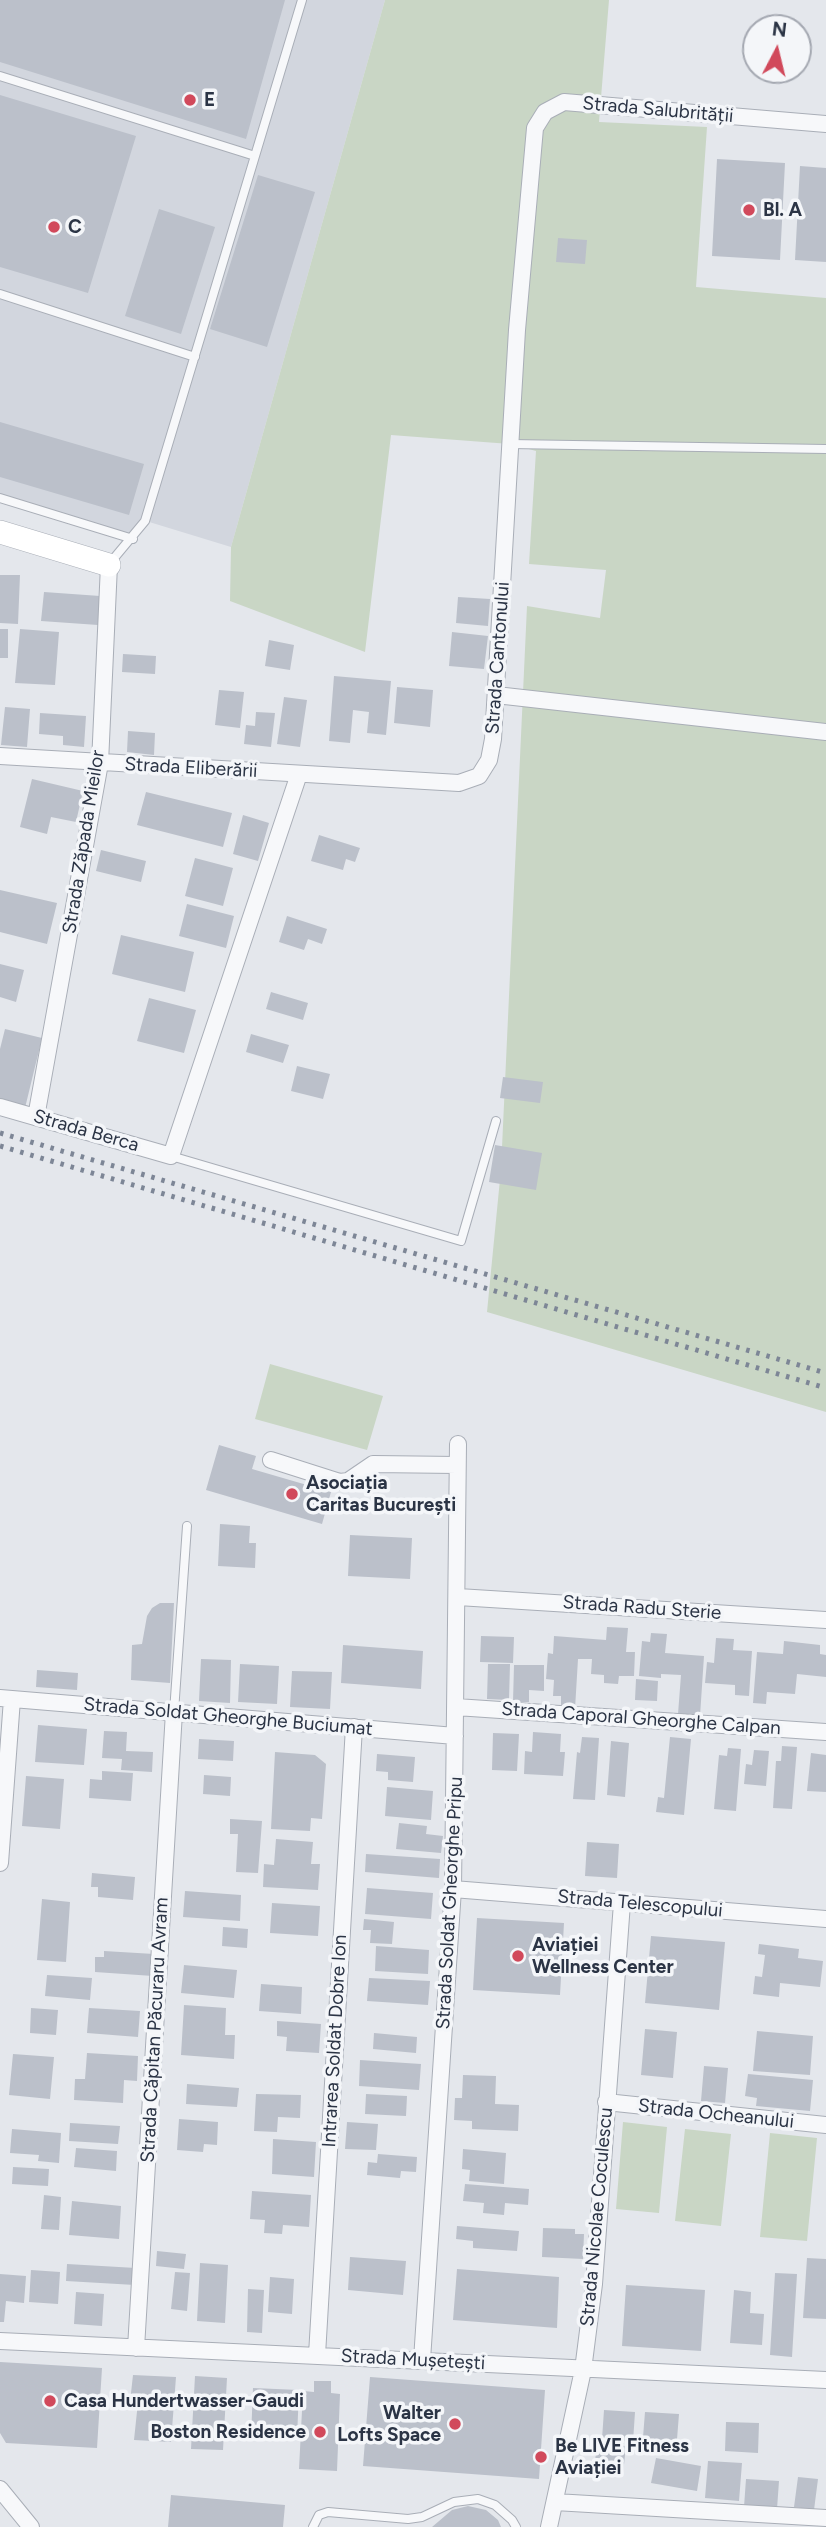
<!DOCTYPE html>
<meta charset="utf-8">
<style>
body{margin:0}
#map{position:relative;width:826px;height:2527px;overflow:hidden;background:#e4e7ec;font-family:Figtree,sans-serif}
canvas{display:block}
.north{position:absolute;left:742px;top:14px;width:70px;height:70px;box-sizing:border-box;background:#f4f6f9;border:2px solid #a4a8b1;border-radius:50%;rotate:7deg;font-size:19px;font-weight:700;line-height:28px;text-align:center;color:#2b3445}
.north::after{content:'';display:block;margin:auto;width:24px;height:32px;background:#d1495b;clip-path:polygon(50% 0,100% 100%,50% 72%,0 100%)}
</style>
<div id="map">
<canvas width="826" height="2527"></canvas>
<div class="north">N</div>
</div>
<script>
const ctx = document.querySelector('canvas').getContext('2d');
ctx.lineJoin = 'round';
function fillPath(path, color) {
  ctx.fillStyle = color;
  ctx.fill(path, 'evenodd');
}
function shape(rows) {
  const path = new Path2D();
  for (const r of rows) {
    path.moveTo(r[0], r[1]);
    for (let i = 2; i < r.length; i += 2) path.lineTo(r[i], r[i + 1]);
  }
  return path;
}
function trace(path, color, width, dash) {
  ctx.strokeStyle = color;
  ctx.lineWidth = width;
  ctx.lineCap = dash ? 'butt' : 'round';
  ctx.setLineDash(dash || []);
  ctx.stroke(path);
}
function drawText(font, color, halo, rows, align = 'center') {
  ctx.font = font + ' Figtree,sans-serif';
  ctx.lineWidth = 7;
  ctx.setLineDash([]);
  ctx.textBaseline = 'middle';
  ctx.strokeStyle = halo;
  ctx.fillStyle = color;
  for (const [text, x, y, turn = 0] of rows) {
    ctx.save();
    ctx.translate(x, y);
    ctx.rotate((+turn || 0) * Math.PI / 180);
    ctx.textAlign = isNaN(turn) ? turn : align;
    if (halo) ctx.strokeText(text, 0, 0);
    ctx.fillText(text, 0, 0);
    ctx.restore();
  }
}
fillPath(shape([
 [0,0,385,0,231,547,146,521,133,539,0,502]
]), '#d2d6de');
fillPath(shape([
 [385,0,609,0,599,122,707,127,696,287,826,298,826,1412,487,1312,501,1169,527,606,600,618,606,570,529,564,536,451,510,444,391,435,365,652,230,601,231,547],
 [270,1364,383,1396,367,1450,255,1419],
 [623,2122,667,2127,659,2213,616,2209],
 [685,2129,731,2134,721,2226,675,2221],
 [770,2133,817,2138,807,2241,760,2237]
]), '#c9d6c5');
fillPath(shape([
 [0,0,285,0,246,139,0,62],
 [0,95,136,136,88,293,0,267],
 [717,159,785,163,780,260,712,256],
 [800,166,826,168,826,262,795,260],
 [258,175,315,192,267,347,210,329],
 [159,209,215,227,181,334,125,316],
 [558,238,587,240,585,264,556,262],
 [0,422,144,464,129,515,0,477],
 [0,575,20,575,18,624,0,623],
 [44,592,100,596,98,625,41,621],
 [458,597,490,599,488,626,456,623],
 [0,629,8,629,8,658,0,658],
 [20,629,59,632,55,685,15,683],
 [452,632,488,636,484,669,449,666],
 [269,640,294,645,290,670,265,666],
 [123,654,156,656,155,674,122,672],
 [334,676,391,681,386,735,367,733,369,712,353,710,350,743,329,741],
 [397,687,433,690,430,727,394,723],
 [219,690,244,692,240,728,215,725],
 [284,697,307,700,300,747,277,744],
 [5,707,30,709,27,747,1,745],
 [256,712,275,713,271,747,244,744,246,725,255,726],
 [40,713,86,716,84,747,63,745,63,736,39,734],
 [128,731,155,733,154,755,127,752],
 [32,779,83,791,76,822,51,817,47,834,20,827],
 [146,792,232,813,223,847,137,825],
 [243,815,269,823,258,861,233,854],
 [319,835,360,848,355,862,346,859,343,870,311,861],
 [101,850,146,861,141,882,96,871],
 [195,858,233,868,223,906,185,896],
 [0,890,57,903,47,944,0,932],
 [187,904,234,916,226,948,179,936],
 [287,916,327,929,322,944,308,939,304,950,279,942],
 [121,935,194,952,185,992,112,974],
 [0,964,24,970,16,1002,0,997],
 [271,992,308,1003,303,1020,266,1009],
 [149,998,196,1010,184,1053,137,1041],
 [5,1029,42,1038,25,1108,0,1102,0,1049],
 [251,1034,289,1045,283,1063,246,1052],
 [297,1066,330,1074,323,1099,291,1091],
 [503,1077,543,1082,540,1103,500,1098],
 [495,1145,542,1153,536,1190,489,1182],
 [219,1445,256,1456,252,1469,331,1492,322,1524,206,1490],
 [220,1524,250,1526,249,1543,256,1543,255,1568,218,1566],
 [350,1535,412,1538,410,1579,348,1576],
 [160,1603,174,1603,170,1683,131,1680,132,1645,142,1644,147,1616,152,1608],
 [607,1627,628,1628,626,1652,635,1652,634,1676,619,1676,618,1684,604,1683,604,1675,591,1674,592,1659,578,1659,575,1709,561,1708,561,1696,553,1696,554,1680,546,1679,548,1653,553,1654,554,1636,606,1640],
 [651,1633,667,1634,665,1653,704,1656,700,1716,678,1714,681,1675,661,1674,661,1678,639,1676,642,1641,650,1642],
 [481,1636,514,1637,513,1663,480,1662],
 [716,1638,734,1639,733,1650,752,1651,749,1696,735,1695,735,1685,705,1683,707,1662,714,1663],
 [784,1641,820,1645,820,1654,826,1655,826,1677,797,1674,795,1694,767,1692,766,1704,753,1703,757,1652,783,1654],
 [343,1645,423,1651,421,1689,341,1683],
 [201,1659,231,1660,230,1703,199,1701],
 [240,1664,279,1666,277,1704,238,1702],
 [488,1664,510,1664,509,1700,487,1699],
 [514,1665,544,1665,544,1691,529,1690,529,1702,513,1702],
 [37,1670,78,1673,77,1690,36,1687],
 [292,1671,332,1672,330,1709,290,1707],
 [636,1679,658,1681,657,1701,635,1700],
 [38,1725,87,1729,84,1765,35,1762],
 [104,1731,127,1732,126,1751,153,1752,152,1772,121,1770,122,1759,102,1758],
 [533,1732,561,1734,560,1752,565,1752,563,1776,524,1774,525,1751,532,1752],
 [493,1733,519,1734,517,1771,492,1770],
 [582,1737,599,1738,595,1800,573,1799,577,1752,580,1753],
 [670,1737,691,1739,684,1815,656,1812,658,1797,664,1798],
 [199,1739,234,1741,233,1761,198,1759],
 [611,1741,629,1743,625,1797,607,1795],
 [782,1746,797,1747,792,1809,773,1808,776,1761,781,1761],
 [728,1748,741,1749,736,1811,714,1809,719,1755,727,1756],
 [754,1750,769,1751,766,1786,744,1784,746,1764,752,1765],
 [275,1752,315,1755,326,1764,322,1819,311,1818,310,1831,271,1829],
 [811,1753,826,1755,826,1792,807,1791],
 [377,1754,415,1757,413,1782,388,1780,388,1772,376,1771],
 [102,1771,133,1773,131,1801,89,1798,90,1779,102,1780],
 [204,1775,231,1777,230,1796,203,1794],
 [26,1776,64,1779,60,1829,22,1826],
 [387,1787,433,1791,431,1820,385,1816],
 [230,1819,262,1821,258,1873,236,1872,238,1834,230,1834],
 [399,1823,427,1826,426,1834,443,1836,441,1853,396,1849],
 [276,1839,313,1842,311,1864,320,1864,318,1890,263,1887,264,1864,274,1865],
 [587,1842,619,1844,617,1878,585,1876],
 [366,1854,440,1859,439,1878,365,1872],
 [92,1873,135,1877,133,1900,98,1897,98,1887,91,1887],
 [367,1888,433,1893,431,1919,365,1914],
 [185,1891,241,1895,240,1921,183,1917],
 [42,1899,70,1902,66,1962,37,1960],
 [272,1903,320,1906,318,1936,270,1933],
 [477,1918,564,1923,560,1995,473,1990],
 [364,1919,394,1922,392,1944,370,1943,371,1930,363,1930],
 [223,1927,248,1929,247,1948,222,1946],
 [651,1936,725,1942,719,2010,645,2003],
 [759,1944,799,1949,798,1958,823,1961,820,1987,780,1983,779,1997,753,1994,755,1976,762,1977,765,1955,758,1954],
 [376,1946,429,1950,428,1974,375,1971],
 [104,1951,154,1954,153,1976,95,1972,95,1957,104,1957],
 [184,1965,237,1970,234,1998,181,1993],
 [47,1975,92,1978,90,2000,45,1996],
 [369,1978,430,1981,428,2005,367,2001],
 [261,1984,302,1987,301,2014,259,2011],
 [184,2005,226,2008,225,2035,235,2035,234,2059,181,2055],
 [31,2008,58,2010,56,2035,30,2033],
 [89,2008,140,2011,138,2037,87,2033],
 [277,2021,321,2024,319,2053,286,2051,287,2037,277,2036],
 [645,2029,677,2032,673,2078,641,2075],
 [757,2031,813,2036,810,2075,753,2071],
 [374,2033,417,2037,416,2053,373,2049],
 [87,2053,138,2056,137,2081,124,2080,123,2103,74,2100,75,2079,85,2079],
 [13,2054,54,2057,50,2099,9,2095],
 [360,2060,421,2064,419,2090,359,2086],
 [704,2066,728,2068,725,2103,701,2101],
 [748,2074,813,2080,810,2111,756,2106,757,2098,745,2096],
 [463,2075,496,2076,495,2104,519,2105,518,2131,472,2129,472,2121,454,2120,455,2098,462,2098],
 [187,2084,239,2088,237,2107,186,2104],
 [256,2094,301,2095,300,2118,278,2117,277,2132,254,2131],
 [366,2094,407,2096,406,2116,365,2114],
 [179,2119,218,2122,217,2145,204,2144,203,2152,177,2150],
 [347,2122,378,2124,376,2150,345,2149],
 [70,2123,120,2126,118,2144,69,2141],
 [12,2129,61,2133,59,2163,38,2161,39,2155,10,2153],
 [273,2139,316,2142,314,2177,272,2174],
 [76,2148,117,2151,116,2171,74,2167],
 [463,2149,506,2153,504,2184,469,2181,470,2170,462,2169],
 [378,2154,417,2157,416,2172,401,2171,400,2178,367,2175,368,2162,377,2163],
 [13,2167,49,2169,48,2186,12,2184],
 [465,2184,529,2189,528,2205,505,2203,504,2215,483,2213,484,2203,463,2201],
 [252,2191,311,2195,309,2227,283,2225,282,2234,264,2233,265,2220,250,2219],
 [44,2195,61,2197,59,2230,41,2229],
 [72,2201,121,2206,119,2239,69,2235],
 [457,2226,519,2231,517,2251,473,2248,473,2241,456,2239],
 [543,2228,575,2229,575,2234,584,2234,583,2259,542,2257],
 [157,2251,186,2254,184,2269,156,2266],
 [350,2257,406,2261,403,2295,348,2290],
 [807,2258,826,2259,826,2319,803,2318],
 [200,2263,228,2265,225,2323,197,2321],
 [67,2264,136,2268,135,2285,66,2281],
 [457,2269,559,2277,557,2328,453,2320],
 [31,2270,60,2272,58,2304,29,2302],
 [175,2272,190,2273,187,2311,171,2309],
 [775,2273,797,2274,792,2357,770,2355],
 [0,2274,26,2276,24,2303,6,2301,4,2322,0,2322],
 [270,2277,294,2279,292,2314,268,2312],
 [626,2285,705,2290,701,2351,622,2346],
 [248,2289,264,2290,262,2333,247,2332],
 [734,2290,751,2292,750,2313,764,2314,762,2345,730,2343],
 [76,2292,104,2294,102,2326,74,2324],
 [0,2362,102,2368,97,2448,6,2443,0,2433],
 [133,2375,176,2377,171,2442,134,2440,138,2402,130,2402],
 [195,2376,227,2378,223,2450,191,2449],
 [370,2377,545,2390,539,2479,363,2466],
 [314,2381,331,2381,331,2393,340,2394,337,2471,299,2469,303,2391,314,2392],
 [253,2388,299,2390,297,2438,251,2437],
 [604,2410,635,2412,633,2442,602,2439],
 [645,2412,679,2414,676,2452,642,2450],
 [726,2422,759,2423,758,2453,725,2451],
 [597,2443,626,2446,623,2474,594,2471],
 [656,2458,701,2466,697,2491,651,2483],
 [708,2461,742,2463,739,2501,705,2498],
 [798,2477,818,2479,814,2510,794,2507],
 [746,2479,779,2481,777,2509,744,2507],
 [171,2495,285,2505,283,2527,168,2527],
 [468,2506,486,2510,498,2520,501,2527,432,2527,452,2510]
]), '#bbc0ca');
const lane = shape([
 [0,76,255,156],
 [0,294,195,357],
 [510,444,826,449],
 [0,498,133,539],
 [110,563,145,521,302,0],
 [171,1156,461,1241,496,1121],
 [174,1712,187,1526],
 [313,2527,319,2515,328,2512,408,2519,422,2517,454,2502,478,2499,495,2505,512,2520,516,2527]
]);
const street = shape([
 [496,695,826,732],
 [0,756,459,783,479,776,489,760,493,739,517,330,535,128,545,112,564,102,826,124],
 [0,1107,171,1156,299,774],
 [36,1117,100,763,109,565],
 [271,1460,340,1482,348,1481,373,1464,457,1465],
 [458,1597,826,1620],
 [0,1698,455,1736],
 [456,1707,826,1732],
 [0,1863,12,1699],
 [453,1889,826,1919],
 [606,2102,826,2125],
 [0,2341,826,2380],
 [136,2348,174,1712],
 [317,2355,354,1727],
 [422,2360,453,1889,458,1444],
 [0,2489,31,2527],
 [555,2502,826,2518],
 [549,2527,583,2370,594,2284,622,1903]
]);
const secondary = shape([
 [0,532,109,565]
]);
trace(lane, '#a9aeb7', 10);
trace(street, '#a9aeb7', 18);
trace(secondary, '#a9aeb7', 24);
trace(lane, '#f7f8fa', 8);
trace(street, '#f7f8fa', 16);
trace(secondary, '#fff', 23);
trace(shape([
 [0,1133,826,1373],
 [0,1146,826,1388]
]), '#7d8696', 5, [3.5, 7]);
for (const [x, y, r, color] of [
 [190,100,7,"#d1495b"],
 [749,210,7,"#d1495b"],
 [54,227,7,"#d1495b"],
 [292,1494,7,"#d1495b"],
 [518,1956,7,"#d1495b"],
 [50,2401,7,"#d1495b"],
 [455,2424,7,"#d1495b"],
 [320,2432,7,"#d1495b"],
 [541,2457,7,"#d1495b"]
]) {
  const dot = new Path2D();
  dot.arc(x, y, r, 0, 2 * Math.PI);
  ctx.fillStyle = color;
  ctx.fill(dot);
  trace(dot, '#f4f6f9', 2.5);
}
drawText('bold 19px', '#2b3445', '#f4f6f9', [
 ["E",204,100],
 ["Bl. A",763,210],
 ["C",68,227],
 ["Asociația",306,1483],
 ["Caritas București",306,1505],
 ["Aviației",532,1945],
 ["Wellness Center",532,1967],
 ["Casa Hundertwasser-Gaudi",64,2401],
 ["Walter",441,2413,"right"],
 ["Lofts Space",441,2435,"right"],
 ["Boston Residence",306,2432,"right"],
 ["Be LIVE Fitness",555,2446],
 ["Aviației",555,2468]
], 'left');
drawText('19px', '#2b3445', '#f4f6f9', [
 ["Strada Salubrității",658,110,5],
 ["Strada Cantonului",498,658,-86],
 ["Strada Eliberării",191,768,3],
 ["Strada Zăpada Mieilor",84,842,-81],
 ["Strada Berca",86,1131,16],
 ["Strada Radu Sterie",642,1608,4],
 ["Strada Soldat Gheorghe Buciumat",228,1717,5],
 ["Strada Caporal Gheorghe Calpan",641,1719,4],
 ["Strada Soldat Gheorghe Pripu",450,1903,-87],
 ["Strada Telescopului",640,1904,5],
 ["Strada Căpitan Păcuraru Avram",155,2030,-87],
 ["Intrarea Soldat Dobre Ion",335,2041,-87],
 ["Strada Ocheanului",716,2114,6],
 ["Strada Nicolae Coculescu",597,2217,-85],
 ["Strada Mușetești",413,2360,3]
]);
</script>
